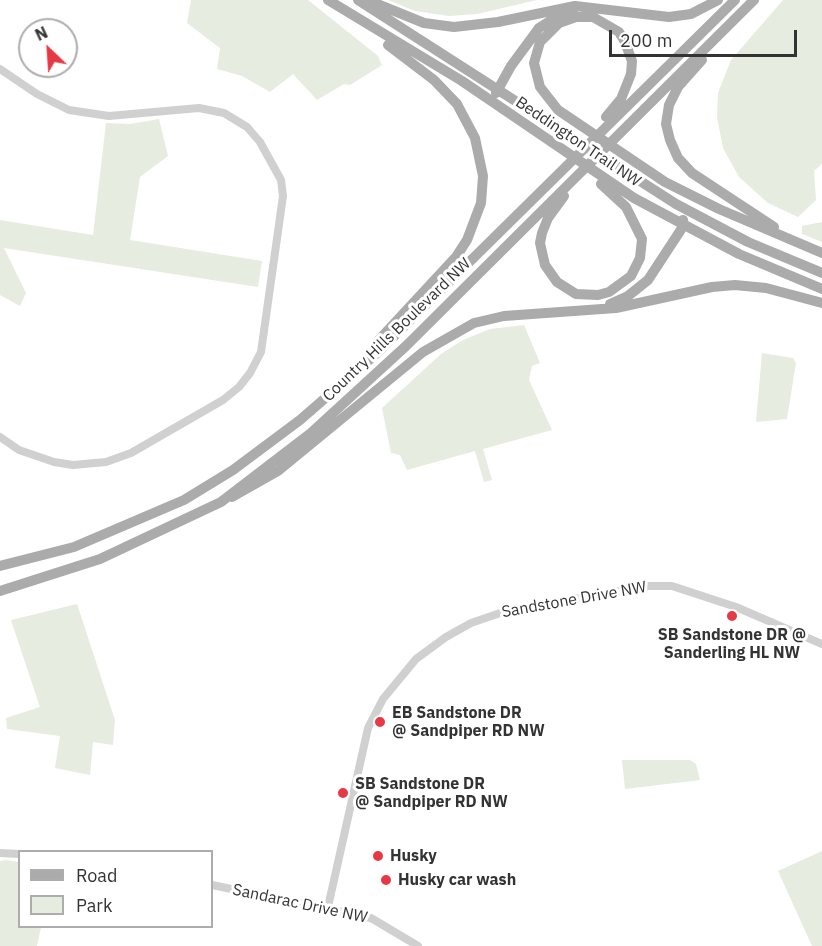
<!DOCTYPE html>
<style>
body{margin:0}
#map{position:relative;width:822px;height:946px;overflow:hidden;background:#fff;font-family:"IBM Plex Sans",sans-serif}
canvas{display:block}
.legend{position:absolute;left:18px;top:850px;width:195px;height:78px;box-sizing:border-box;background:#fff;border:2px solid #adadad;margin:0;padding:8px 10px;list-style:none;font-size:18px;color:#333}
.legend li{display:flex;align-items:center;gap:12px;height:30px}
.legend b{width:30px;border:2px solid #adadad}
.north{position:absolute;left:18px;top:18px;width:60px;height:60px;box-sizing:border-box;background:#fff;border:2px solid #adadad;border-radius:50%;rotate:335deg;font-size:16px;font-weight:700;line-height:24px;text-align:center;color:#333}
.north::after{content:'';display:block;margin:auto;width:21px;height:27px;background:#e63946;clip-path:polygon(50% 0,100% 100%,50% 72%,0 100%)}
.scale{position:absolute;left:609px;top:30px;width:188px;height:27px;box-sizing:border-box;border:3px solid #333;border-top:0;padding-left:8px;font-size:18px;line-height:21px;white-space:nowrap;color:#333;-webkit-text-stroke:4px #fff;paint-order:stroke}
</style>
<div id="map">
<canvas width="822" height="946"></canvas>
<ul class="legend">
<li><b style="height:8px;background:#ababab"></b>Road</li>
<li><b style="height:16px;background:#e6ecdf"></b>Park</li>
</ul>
<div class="north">N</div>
<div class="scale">200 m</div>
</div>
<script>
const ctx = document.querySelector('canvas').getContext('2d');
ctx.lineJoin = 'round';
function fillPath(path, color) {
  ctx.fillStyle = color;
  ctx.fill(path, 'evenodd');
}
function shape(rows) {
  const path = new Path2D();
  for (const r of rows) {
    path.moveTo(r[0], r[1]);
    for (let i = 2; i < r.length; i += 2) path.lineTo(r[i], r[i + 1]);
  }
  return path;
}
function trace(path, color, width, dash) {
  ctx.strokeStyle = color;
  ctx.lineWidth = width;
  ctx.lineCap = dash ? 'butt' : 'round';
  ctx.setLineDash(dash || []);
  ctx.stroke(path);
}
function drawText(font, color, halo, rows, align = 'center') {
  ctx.font = font + ' "IBM Plex Sans",sans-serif';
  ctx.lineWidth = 6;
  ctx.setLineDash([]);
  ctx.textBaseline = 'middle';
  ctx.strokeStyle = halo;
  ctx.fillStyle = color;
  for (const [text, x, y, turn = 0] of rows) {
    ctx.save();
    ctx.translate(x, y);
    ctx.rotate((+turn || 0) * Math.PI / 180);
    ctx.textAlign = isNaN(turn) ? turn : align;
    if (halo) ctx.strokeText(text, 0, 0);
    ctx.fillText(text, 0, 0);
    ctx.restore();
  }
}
fillPath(shape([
 [191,0,308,0,378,56,382,65,350,85,344,84,317,100,293,74,270,92,242,76,217,69,220,48,187,23],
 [388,0,537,0,477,14,449,16,415,11],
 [783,0,822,0,822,164,814,171,816,200,798,217,768,203,739,177,723,148,717,117,718,93,731,60],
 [159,119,168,156,140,177,130,240,262,261,258,287,4,248,26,293,20,306,0,295,0,220,93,235,106,123,130,124],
 [822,222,822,242,802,234,802,226],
 [524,325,540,363,532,366,529,380,552,430,483,449,492,480,484,482,475,451,407,470,400,455,391,453,382,408,441,354,463,340,490,329],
 [762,353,793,358,796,363,787,419,756,422],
 [77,604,115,720,113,745,93,742,90,775,55,768,60,736,7,729,6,718,40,707,11,620],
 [622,760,690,760,696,764,700,780,625,789],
 [822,851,822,946,812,946,778,871],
 [6,860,19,862,20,926,41,927,37,946,0,946,0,861]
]), '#e6ecdf');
trace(shape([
 [0,69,37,94,69,110,109,116,199,108,224,113,247,127,260,142,281,180,283,196,261,352,250,373,239,387,223,400,131,453,106,462,73,465,54,462,19,450,0,437],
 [0,853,20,854],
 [212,885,371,918,418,946],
 [328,907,368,728,383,699,416,659,446,637,471,623,506,611,648,586,672,586,736,607,822,644]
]), '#d0d0d0', 8);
trace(shape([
 [328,0,462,81,634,198,739,254,822,289],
 [358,0,676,204,748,242,822,273],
 [370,1,424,23,454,27,498,22,575,6,669,17,691,14,718,0],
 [702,60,678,87,669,105,666,124,670,140,678,158,692,173,774,227],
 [496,93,511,66,539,28,558,16,573,11],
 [606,117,621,99,631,74,632,61,625,42,619,32,593,17,576,17,559,23,540,42,534,63,540,87,558,110,665,182,719,209,822,253],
 [564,196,548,218,542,233,540,243,545,265,557,282,576,294,598,295,609,292,631,276,640,258,642,239,626,207,601,184],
 [610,304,628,296,648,280,684,225,683,220],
 [376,353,379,340,456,257,467,240,481,203,483,176,475,138,457,104,434,80,388,45],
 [232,497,278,471,423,352,474,323,504,316,616,308,712,287,735,285,766,288,822,303],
 [0,566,74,547,184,500,233,470,300,420,376,354,735,0],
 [0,591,100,559,221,502,311,433,406,346,754,0]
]), '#ababab', 10);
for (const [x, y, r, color] of [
 [732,616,6,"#e63946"],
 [380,722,6,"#e63946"],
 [343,793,6,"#e63946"],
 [378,856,6,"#e63946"],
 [386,880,6,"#e63946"]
]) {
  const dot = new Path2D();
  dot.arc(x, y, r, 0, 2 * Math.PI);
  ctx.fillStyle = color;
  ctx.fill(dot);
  trace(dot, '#fff', 2);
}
drawText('16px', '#333', '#fff', [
 ["Beddington Trail NW",578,142,34],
 ["Country Hills Boulevard NW",397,330,-44],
 ["Sandstone Drive NW",574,600,-10],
 ["Sandarac Drive NW",300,904,12]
]);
drawText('bold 16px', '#333', '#fff', [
 ["SB Sandstone DR @",732,635,"center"],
 ["Sanderling HL NW",732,653,"center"],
 ["EB Sandstone DR",392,713],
 ["@ Sandpiper RD NW",392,731],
 ["SB Sandstone DR",355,784],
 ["@ Sandpiper RD NW",355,802],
 ["Husky",390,856],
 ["Husky car wash",398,880]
], 'left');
</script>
